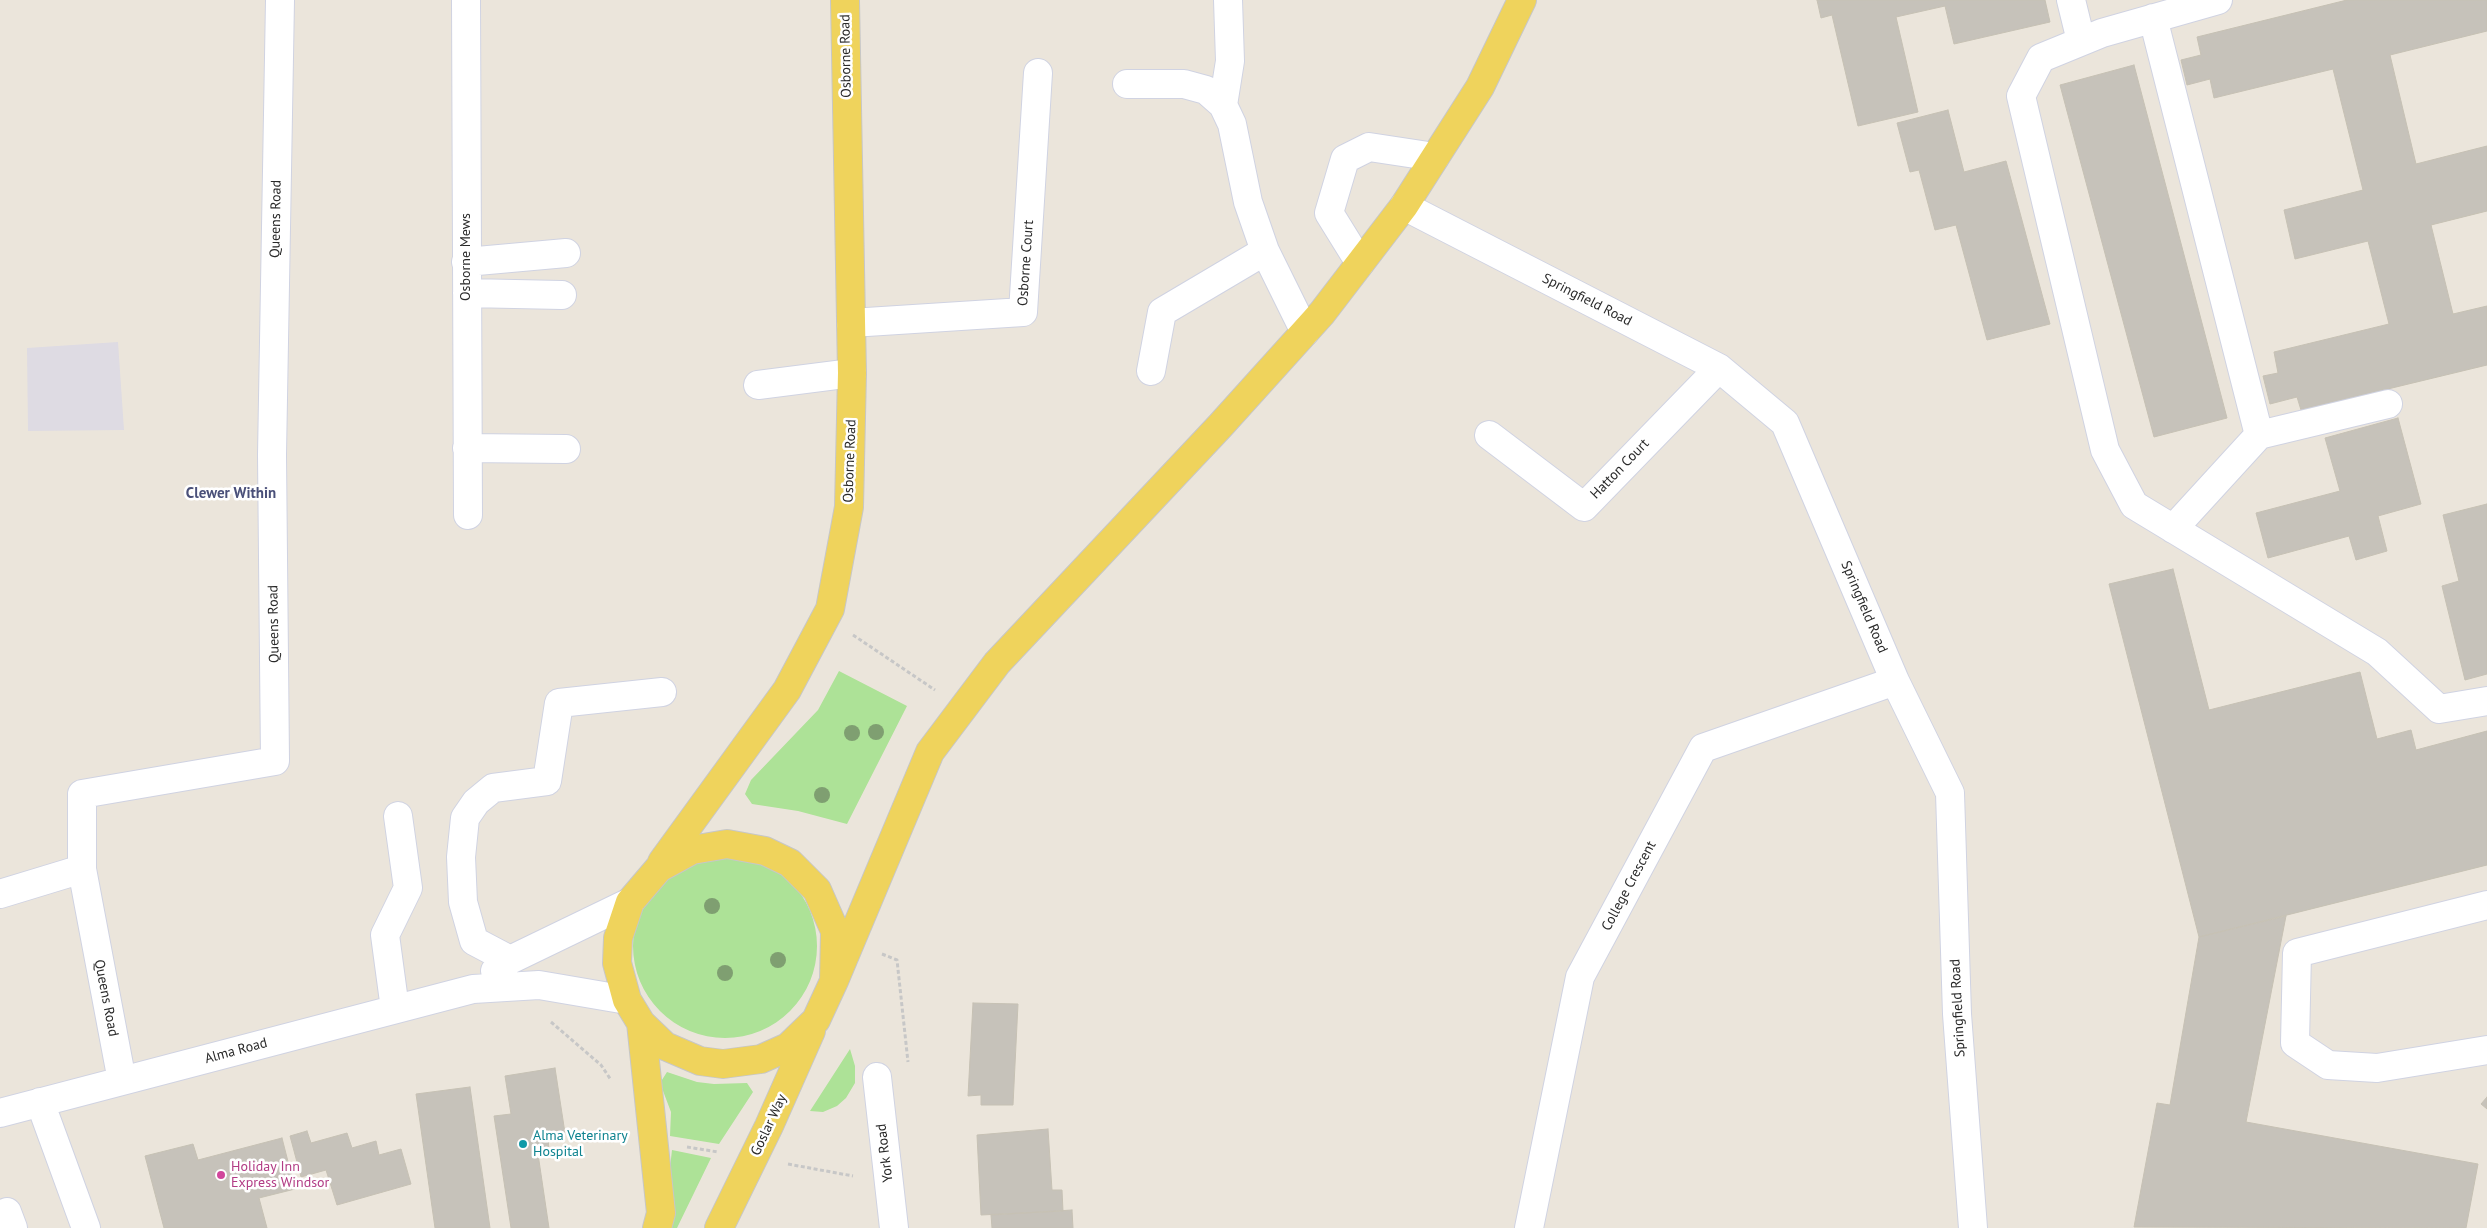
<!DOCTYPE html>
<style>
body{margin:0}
canvas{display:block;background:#ebe5db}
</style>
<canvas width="2487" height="1228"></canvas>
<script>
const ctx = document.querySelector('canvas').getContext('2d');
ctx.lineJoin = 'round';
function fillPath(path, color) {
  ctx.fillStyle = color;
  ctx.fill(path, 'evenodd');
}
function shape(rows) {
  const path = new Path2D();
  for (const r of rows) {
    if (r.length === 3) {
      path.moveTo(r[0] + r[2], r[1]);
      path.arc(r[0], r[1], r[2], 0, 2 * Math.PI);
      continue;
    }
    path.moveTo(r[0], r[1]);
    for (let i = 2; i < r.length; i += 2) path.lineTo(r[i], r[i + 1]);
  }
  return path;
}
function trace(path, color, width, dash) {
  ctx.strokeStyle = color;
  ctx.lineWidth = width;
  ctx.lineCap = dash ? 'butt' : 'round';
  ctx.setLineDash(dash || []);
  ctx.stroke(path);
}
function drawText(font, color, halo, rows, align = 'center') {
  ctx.font = font + ' "PT Sans",sans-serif';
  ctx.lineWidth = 5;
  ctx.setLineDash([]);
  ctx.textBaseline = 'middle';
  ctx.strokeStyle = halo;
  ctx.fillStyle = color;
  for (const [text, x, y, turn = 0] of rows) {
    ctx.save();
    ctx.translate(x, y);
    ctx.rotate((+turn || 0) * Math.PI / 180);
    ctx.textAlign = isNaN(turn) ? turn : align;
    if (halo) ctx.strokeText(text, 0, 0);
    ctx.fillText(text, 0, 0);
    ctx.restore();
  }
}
fillPath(shape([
 [118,342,124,430,28,431,27,348]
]), '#dedbe3');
fillPath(shape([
 [839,671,907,706,847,824,798,811,752,804,745,794,751,780,818,710],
 [725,946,92],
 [850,1049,855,1066,855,1083,846,1098,837,1106,823,1112,810,1111],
 [667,1072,697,1082,714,1084,747,1083,753,1092,719,1144,670,1136,671,1112,660,1083],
 [672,1150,711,1158,677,1228,660,1228,665,1212]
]), '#ade297');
const building = shape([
 [1817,0,2045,0,2050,22,1954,44,1945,6,1896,17,1918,112,1858,126,1832,15,1821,18,1817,0],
 [2347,0,2487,0,2487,31,2390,55,2416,164,2487,146,2487,211,2431,225,2453,314,2487,306,2487,365,2301,410,2297,397,2270,404,2263,376,2278,373,2274,352,2389,324,2368,241,2295,259,2284,210,2363,190,2333,69,2214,98,2210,79,2187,85,2181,60,2201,55,2197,37,2347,0],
 [2134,65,2227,418,2154,437,2060,85,2134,65],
 [1948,110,1964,172,2006,161,2050,324,1987,340,1956,225,1935,230,1919,170,1910,172,1897,123,1948,110],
 [2398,418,2421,504,2378,516,2387,551,2356,560,2349,536,2268,558,2256,513,2340,491,2325,438,2398,418],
 [2487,504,2487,674,2465,680,2442,586,2459,581,2443,515,2487,504],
 [2173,569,2209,710,2360,672,2377,739,2411,730,2416,750,2487,731,2487,865,2199,937,2109,584,2173,569],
 [2286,916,2246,1122,2478,1164,2466,1228,2134,1227,2157,1103,2170,1105,2199,937,2286,916],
 [973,1003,1018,1004,1013,1105,981,1105,981,1095,968,1096,973,1003],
 [555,1068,565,1133,548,1136,549,1152,538,1154,549,1228,511,1228,494,1116,511,1114,505,1076,555,1068],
 [470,1087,490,1228,435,1228,416,1094,470,1087],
 [2487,1097,2487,1109,2481,1104,2487,1097],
 [1048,1129,1052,1190,1062,1190,1063,1211,981,1215,977,1135,1048,1129],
 [307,1131,311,1143,347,1133,352,1148,376,1141,379,1155,401,1149,411,1184,337,1205,326,1170,301,1177,290,1136,307,1131],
 [282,1138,295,1189,259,1198,267,1228,164,1228,145,1156,193,1144,198,1160,282,1138],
 [1072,1210,1073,1228,992,1228,991,1215,1072,1210]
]);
fillPath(building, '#c6c2ba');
trace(building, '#c6c1b4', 1);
const minor = shape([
 [466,0,468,515],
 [2071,0,2081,41],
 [2218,0,2102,33,2041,58,2021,96,2105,450,2134,505,2377,652,2439,709,2487,701],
 [2153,18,2259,435,2173,529],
 [1127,84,1184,84,1206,90,1223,105,1232,124,1248,202,1265,251,1305,332],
 [1223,105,1230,61,1228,0],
 [1404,206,1719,368,1785,423,1895,681,1950,793,1957,1014,1973,1228],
 [466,262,566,253],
 [1360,263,1329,213,1345,159,1369,147,1435,157],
 [467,293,562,295],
 [851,323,1023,312,1038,73],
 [1151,371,1162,312,1265,251],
 [758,385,852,373],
 [1489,435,1584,507,1719,368],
 [2259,435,2388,404],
 [467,448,566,449],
 [0,894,82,869],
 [2487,905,2297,953,2295,1043,2328,1065,2377,1068,2487,1050],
 [510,960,474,941,463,902,461,857,465,818,476,802,493,788,547,781,559,703,662,692],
 [495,971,510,960,630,902],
 [395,1009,385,935,408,888,398,816],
 [877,1077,894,1228],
 [122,1081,82,869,82,794,275,761,272,455,280,0],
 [40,1102,86,1228],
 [0,1113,473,989,539,985,627,1000],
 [7,1212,13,1228],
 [1529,1228,1580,977,1703,748,1895,681]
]);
const major = shape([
 [662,862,787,690,830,609,849,507,852,373,845,0],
 [834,981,835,931,817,890,790,863,765,851,727,844,692,850,659,868,630,902,618,938,617,963,627,1000,641,1023,665,1046,700,1061,723,1064,761,1059,788,1047,816,1020,834,981,930,752,997,663,1220,426,1322,313,1404,206,1480,87,1522,0],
 [641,1023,661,1213,657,1228],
 [719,1228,769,1126,811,1031]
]);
trace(minor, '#d0d3e2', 30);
trace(major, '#c7c7c7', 30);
trace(shape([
 [853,635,935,690],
 [882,954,897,960,908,1062],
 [551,1022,601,1065,611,1080],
 [687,1147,718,1152],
 [788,1164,853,1176]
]), '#c7c7c7', 3, [4, 2.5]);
trace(minor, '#fff', 28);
trace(major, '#efd35c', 28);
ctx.fillStyle = '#7f9f71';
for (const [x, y] of [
 [876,732],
 [852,733],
 [822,795],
 [712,906],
 [778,960],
 [725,973]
]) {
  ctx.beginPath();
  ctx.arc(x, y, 8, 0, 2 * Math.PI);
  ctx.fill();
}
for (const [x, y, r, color] of [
 [523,1144,5,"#0f9aa8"],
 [221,1175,5,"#d1479c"]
]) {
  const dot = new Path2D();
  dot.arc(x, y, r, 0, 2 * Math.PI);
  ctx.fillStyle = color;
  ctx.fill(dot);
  trace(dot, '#fff', 2);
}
drawText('14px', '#292929', '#fff', [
 ["Osborne Road",846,56,-91],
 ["Queens Road",276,219,-89],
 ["Osborne Mews",466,257,-90],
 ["Osborne Court",1026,263,-86],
 ["Springfield Road",1587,300,27],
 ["Osborne Road",850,461,-88],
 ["Hatton Court",1620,469,-46],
 ["Springfield Road",1864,607,67],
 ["Queens Road",274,624,-91],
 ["College Crescent",1629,886,-62],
 ["Queens Road",106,998,79],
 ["Springfield Road",1958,1008,-93],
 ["Alma Road",236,1051,-15],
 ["Goslar Way",769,1125,-65],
 ["York Road",885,1153,-97]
]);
drawText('14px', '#0d838f', '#fff', [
 ["Alma Veterinary",533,1136],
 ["Hospital",533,1152]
], 'left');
drawText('14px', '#b23c85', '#fff', [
 ["Holiday Inn",231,1167],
 ["Express Windsor",231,1183]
], 'left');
drawText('bold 15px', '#4a5079', '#fff', [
 ["Clewer Within",231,494]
]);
</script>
